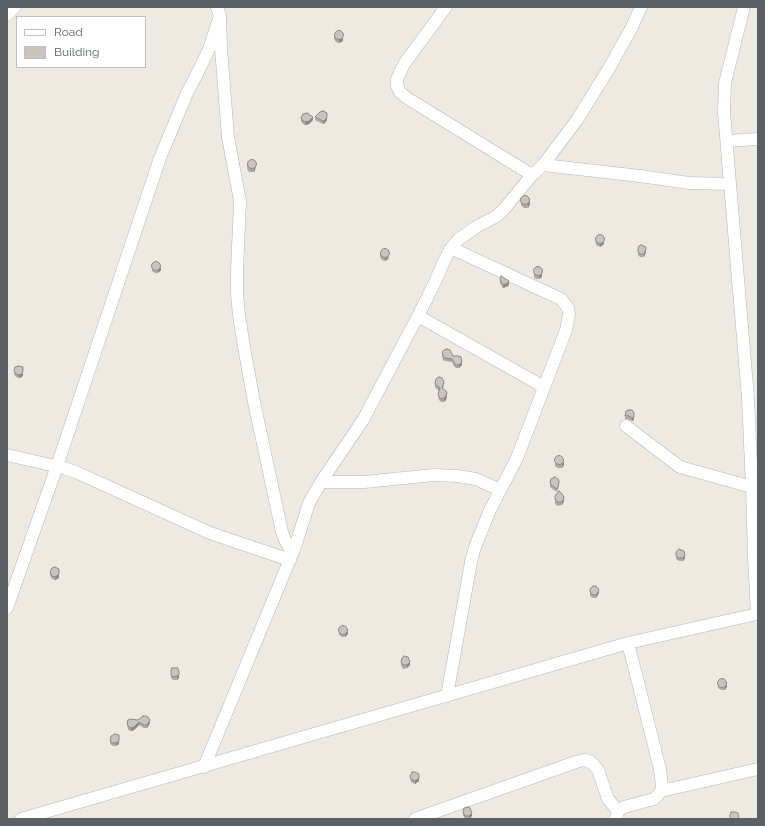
<!DOCTYPE html>
<style>
body{margin:0}
#map{position:relative;width:765px;height:826px;overflow:hidden;background:#eee9e1;font-family:Raleway,sans-serif}
canvas{display:block}
.frame{position:absolute;inset:0;border:8px solid #5a6064;pointer-events:none}
.legend{position:absolute;left:16px;top:16px;width:130px;height:52px;box-sizing:border-box;background:#fff;border:1px solid #bdbfc1;margin:0;padding:5px 7px;list-style:none;font-size:12px;color:#5a6064}
.legend li{display:flex;align-items:center;gap:8px;height:20px}
.legend b{width:20px;border:1px solid #bdbfc1}
</style>
<div id="map">
<canvas width="765" height="826"></canvas>
<div class="frame"></div>
<ul class="legend">
<li><b style="height:5px;background:#fff"></b>Road</li>
<li><b style="height:11px;background:#c9c4be"></b>Building</li>
</ul>
</div>
<script>
const ctx = document.querySelector('canvas').getContext('2d');
ctx.lineJoin = 'round';
function shape(rows) {
  const path = new Path2D();
  for (const r of rows) {
    if (r.length === 3) {
      path.moveTo(r[0] + r[2], r[1]);
      path.arc(r[0], r[1], r[2], 0, 2 * Math.PI);
      continue;
    }
    path.moveTo(r[0], r[1]);
    for (let i = 2; i < r.length; i += 2) path.lineTo(r[i], r[i + 1]);
  }
  return path;
}
function trace(path, color, width, dash) {
  ctx.strokeStyle = color;
  ctx.lineWidth = width;
  ctx.lineCap = dash ? 'butt' : 'round';
  ctx.setLineDash(dash || []);
  ctx.stroke(path);
}
function fillPath(path, color) {
  ctx.fillStyle = color;
  ctx.fill(path, 'evenodd');
}
const street = shape([
 [217,7,220,16,221,48,228,137,240,201,237,271,237,294,239,315,244,347,254,402,282,532,286,542,292,553],
 [446,7,404,64,397,79,397,86,400,92,407,98,532,175],
 [7,15,15,7],
 [727,141,758,139],
 [543,165,640,176,689,183,730,184],
 [418,316,544,387],
 [626,426,680,467,752,487],
 [7,455,64,468,78,473,210,533,290,560],
 [321,482,364,482,434,475,457,476,476,479,500,490],
 [7,608,57,466,160,158,187,93,197,74,209,49,220,16],
 [447,696,471,562,475,547,490,510,517,458,566,330,569,315,568,308,561,299,451,248],
 [204,767,295,547,309,503,321,482,363,420,418,316,434,284,445,259,451,248,459,239,476,227,497,216,504,209,532,175,543,165,577,120,608,70,632,27,641,7],
 [661,791,758,769],
 [616,818,618,811,624,807,654,799,658,795,661,791,662,786,660,769,628,643],
 [21,819,628,643,757,614,754,558,752,487,748,398,724,112,725,83,744,7],
 [415,819,576,762,584,760,589,761,594,765,598,770,608,799,618,811]
]);
trace(street, '#b2b7ba', 13);
trace(street, '#fff', 12);
fillPath(shape([
 [343,33,343,41,339,43,336,42,334,39,334,36],
 [315,117,327,120,325,123,323,124,315,120],
 [301,118,313,120,309,124,305,125,302,123,301,121],
 [247,165,256,167,255,170,254,172,249,172,247,169],
 [521,202,530,204,528,208,524,208,521,205],
 [595,238,604,241,604,244,600,247,596,245],
 [638,248,646,252,644,257,640,257,638,255],
 [380,253,388,259,385,261,382,260,380,257],
 [152,268,161,270,158,273,155,273,152,271],
 [534,269,542,269,542,277,539,279,536,279,534,277],
 [500,280,509,284,508,286,503,288,500,283],
 [442,352,453,356,462,365,459,368,456,368,454,366,452,362,445,361,443,360],
 [14,371,23,375,22,377,19,378,16,377,14,374],
 [435,384,444,385,443,388,447,397,446,400,444,402,441,402,439,400,438,394,439,391,435,387],
 [625,416,634,416,634,420,632,421,627,419,625,419],
 [555,458,564,465,562,468,558,468,555,466],
 [550,482,559,486,557,492,551,488,550,486],
 [555,496,564,501,562,505,557,506,555,503],
 [676,552,685,558,683,561,679,561,676,559],
 [59,569,59,578,55,580,52,579,50,575,50,572],
 [590,589,599,593,596,598,593,598,590,596],
 [339,628,348,634,345,637,342,637,339,635],
 [401,662,410,665,407,668,403,669,401,665],
 [171,670,179,675,179,678,177,680,173,680,171,678],
 [718,680,727,687,725,690,721,690,718,688],
 [128,720,150,723,147,728,144,728,139,725,134,730,131,731,128,730,127,723],
 [111,736,119,741,119,744,116,746,113,746,110,744],
 [410,776,419,781,415,784,411,782],
 [463,812,472,816,470,819,465,819,463,815]
]), '#ada9a3');
fillPath(shape([
 [343,38,343,41,339,43,339,40],
 [313,117,313,120,309,124,305,125,305,122],
 [327,117,327,120,325,123,323,124,323,121],
 [256,164,255,170,254,172,254,168],
 [530,201,530,204,528,208,528,204],
 [604,238,604,244,600,247,600,243],
 [646,249,646,252,644,257,644,254],
 [389,255,388,259,385,261,385,258],
 [161,267,161,270,158,273,158,270],
 [542,273,542,277,539,279,539,275],
 [509,281,509,284,508,286,503,288,503,285],
 [462,362,462,365,459,368,459,365],
 [23,371,23,375,22,377,19,378,19,375],
 [447,393,446,400,444,402,444,398],
 [634,413,634,420,632,421,632,418],
 [564,461,564,465,562,468,562,464],
 [564,498,564,501,562,505,562,502],
 [685,555,685,558,683,561,683,558],
 [59,574,59,578,55,580,55,577],
 [599,590,599,593,596,598,596,595],
 [348,631,348,634,345,637,345,634],
 [410,662,410,665,407,668,407,665],
 [179,672,179,678,177,680,177,676],
 [727,684,727,687,725,690,725,687],
 [150,720,150,723,147,728,147,725],
 [139,722,139,725,134,730,131,731,131,728],
 [119,738,119,744,116,746,116,743],
 [419,778,419,781,415,784,415,781],
 [472,813,472,816,469,819,469,816]
]), '#8d8985');
const building = shape([
 [339,35,4.5],
 [323,111,327,113,327,117,325,120,323,121,315,117,320,112,323,111],
 [307,113,313,117,309,121,305,122,302,120,301,118,303,114,307,113],
 [252,164,4.5],
 [525,200,4.5],
 [600,239,4.5],
 [641,245,646,247,646,249,644,254,640,254,638,252,638,248,639,246,641,245],
 [385,253,4.5],
 [156,266,4.5],
 [538,271,4.5],
 [501,276,509,281,508,283,503,285,500,280,501,276],
 [447,349,450,350,453,356,458,356,461,357,462,362,459,365,456,365,454,363,452,359,445,358,443,356,442,352,444,350,447,349],
 [19,366,23,367,23,371,22,374,19,375,16,374,14,371,15,367,19,366],
 [439,377,442,378,444,382,442,388,446,391,447,393,446,396,444,398,441,399,439,397,438,394,440,388,435,384,436,379,439,377],
 [629,410,632,410,634,413,634,417,632,418,627,415,625,416,626,411,629,410],
 [559,460,4.5],
 [555,477,559,480,559,483,557,489,551,485,550,482,551,479,555,477],
 [559,491,563,495,564,498,562,502,557,502,555,499,555,496,559,491],
 [679,549,684,551,685,555,683,558,679,558,676,556,676,552,679,549],
 [55,567,59,569,59,574,55,577,52,576,50,572,52,568,55,567],
 [593,586,596,586,599,590,596,595,593,595,590,592,590,589,593,586],
 [343,630,4.5],
 [404,656,408,657,410,662,407,665,403,665,401,662,402,658,404,656],
 [172,668,178,668,179,672,179,675,177,676,173,677,171,675,171,670,172,668],
 [722,683,4.5],
 [143,716,146,716,148,717,150,720,147,725,144,725,139,722,134,727,131,728,128,726,127,723,128,720,130,719,138,720,143,716],
 [115,734,119,735,119,741,116,743,113,743,110,741,111,736,115,734],
 [412,772,415,772,419,774,419,778,415,781,411,779,410,776,412,772],
 [468,807,470,808,472,813,469,816,465,816,463,812,464,808,468,807],
 [731,812,735,812,738,813,739,817,738,819,730,819,730,815,731,812]
]);
fillPath(building, '#c9c4be');
trace(building, '#8d8985', 1);
</script>
